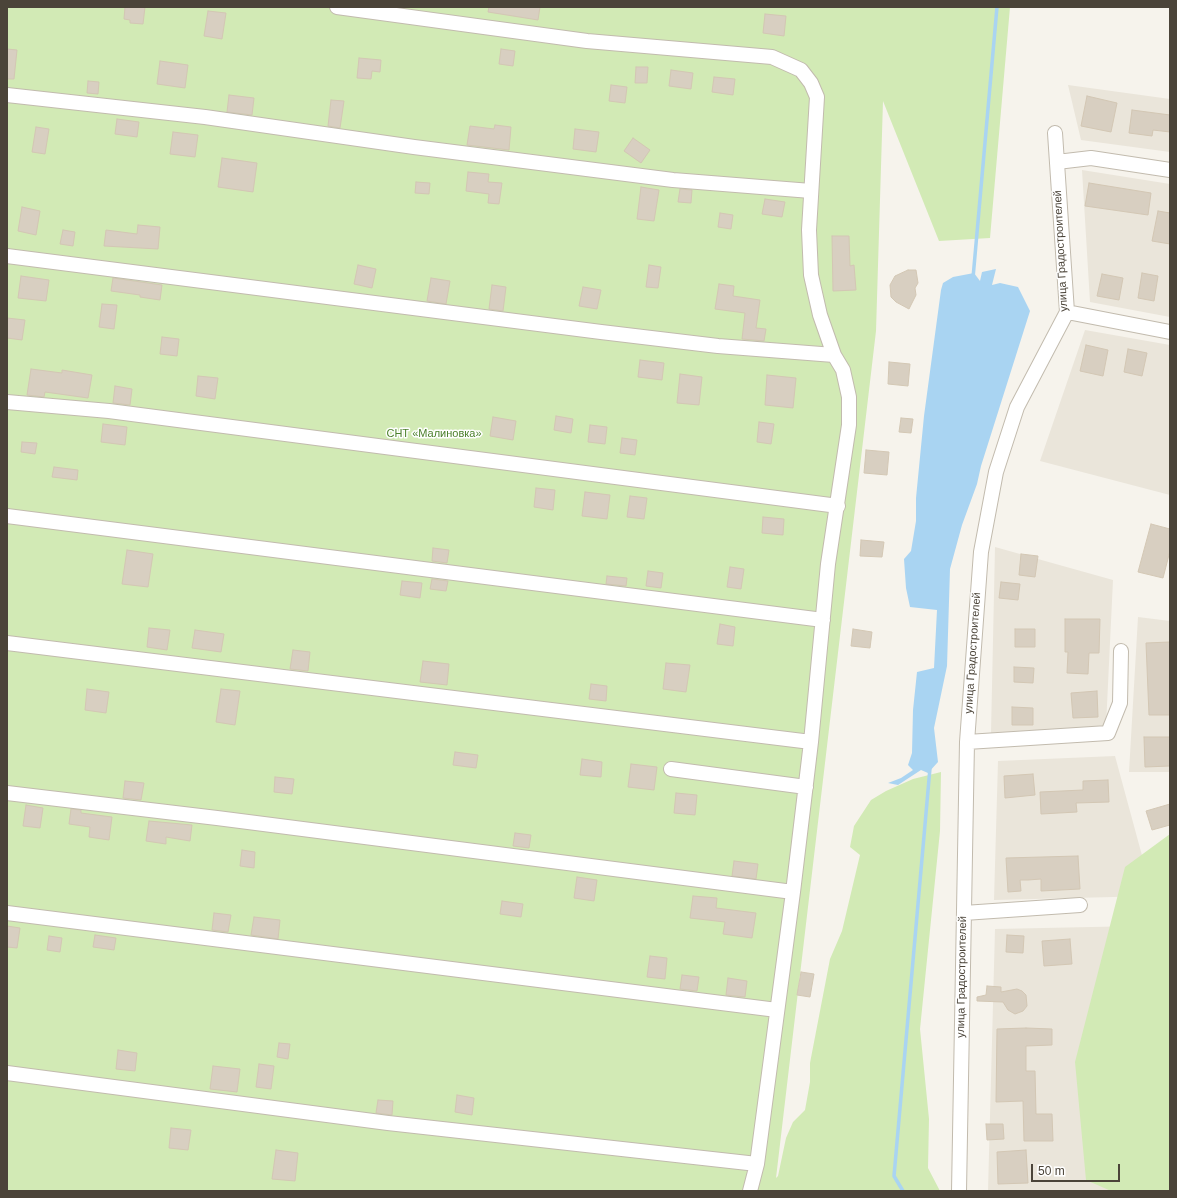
<!DOCTYPE html>
<meta charset="utf-8">
<style>
body{margin:0}
#map{position:relative;width:1177px;height:1198px;overflow:hidden;background:#f6f3ec;font-family:Arial,sans-serif}
canvas{display:block}
.frame{position:absolute;inset:0;border:8px solid #4b4439;pointer-events:none}
.scale{position:absolute;left:1031px;top:1164px;width:89px;height:18px;box-sizing:border-box;border:2px solid #4b4439;border-top:0;padding-left:5px;font-size:12px;line-height:14px;white-space:nowrap;color:#4b4439;-webkit-text-stroke:3px #fff;paint-order:stroke}
</style>
<div id="map">
<canvas width="1177" height="1198"></canvas>
<div class="frame"></div>
<div class="scale">50 m</div>
</div>
<script>
const ctx = document.querySelector('canvas').getContext('2d');
ctx.lineJoin = 'round';
function fillPath(path, color) {
  ctx.fillStyle = color;
  ctx.fill(path, 'evenodd');
}
function shape(rows) {
  const path = new Path2D();
  for (const r of rows) {
    path.moveTo(r[0], r[1]);
    for (let i = 2; i < r.length; i += 2) path.lineTo(r[i], r[i + 1]);
  }
  return path;
}
function trace(path, color, width, dash) {
  ctx.strokeStyle = color;
  ctx.lineWidth = width;
  ctx.lineCap = dash ? 'butt' : 'round';
  ctx.setLineDash(dash || []);
  ctx.stroke(path);
}
function drawText(font, color, halo, rows, align = 'center') {
  ctx.font = font + ' Arial,sans-serif';
  ctx.lineWidth = 3;
  ctx.setLineDash([]);
  ctx.textBaseline = 'middle';
  ctx.strokeStyle = halo;
  ctx.fillStyle = color;
  for (const [text, x, y, turn = 0] of rows) {
    ctx.save();
    ctx.translate(x, y);
    ctx.rotate((+turn || 0) * Math.PI / 180);
    ctx.textAlign = isNaN(turn) ? turn : align;
    if (halo) ctx.strokeText(text, 0, 0);
    ctx.fillText(text, 0, 0);
    ctx.restore();
  }
}
fillPath(shape([
 [1068,85,1170,99,1170,152,1081,140],
 [1082,170,1170,184,1170,317,1090,302],
 [1085,330,1170,345,1170,495,1040,461],
 [995,547,1113,580,1106,726,991,733],
 [1138,617,1170,621,1170,772,1129,772],
 [1115,756,1153,896,994,900,998,761],
 [1140,926,1128,1191,988,1191,995,929]
]), '#eae5da');
fillPath(shape([
 [7,7,1010,7,990,238,939,241,883,101,876,331,776,1178,778,1176,786,1138,793,1122,805,1110,810,1082,810,1063,830,959,842,931,860,855,850,847,854,826,871,800,886,791,913,779,941,772,940,831,920,1029,929,1119,928,1168,940,1191,7,1191],
 [1170,834,1170,1191,1111,1191,1086,1180,1075,1062,1125,867]
]), '#d2eab5');
fillPath(shape([
 [996,269,992,285,1000,283,1018,287,1030,311,981,466,977,484,962,525,950,569,947,666,934,728,938,762,928,773,921,770,898,785,888,783,901,778,913,770,908,765,912,753,913,710,917,672,934,668,937,610,910,607,906,588,904,559,911,551,916,521,916,498,924,416,941,290,943,283,953,277,974,273,980,281,982,272]
]), '#a9d4f2');
trace(shape([
 [973,278,997,7],
 [903,1191,894,1176,930,768]
]), '#a9d4f2', 3.5);
const building = shape([
 [125,7,145,7,143,24,130,23,130,20,124,19,125,7],
 [489,7,540,7,538,20,488,12,489,7],
 [208,11,226,13,222,39,204,36,208,11],
 [765,14,786,16,784,36,763,33,765,14],
 [7,49,17,50,14,79,7,79,7,49],
 [501,49,515,51,513,66,499,64,501,49],
 [359,58,381,60,380,72,372,71,371,79,357,78,359,58],
 [160,61,188,65,185,88,157,84,160,61],
 [636,67,648,67,647,83,635,83,636,67],
 [671,70,693,73,691,89,669,86,671,70],
 [714,77,735,79,733,95,712,92,714,77],
 [88,81,99,82,98,94,87,93,88,81],
 [611,85,627,87,625,103,609,101,611,85],
 [229,95,254,98,252,115,227,112,229,95],
 [1087,96,1117,103,1111,132,1081,126,1087,96],
 [331,100,344,101,340,128,328,126,331,100],
 [1132,110,1170,115,1170,132,1153,130,1152,136,1129,133,1132,110],
 [117,119,139,122,137,137,115,134,117,119],
 [495,125,511,127,509,150,467,145,470,126,494,129,495,125],
 [36,127,49,129,45,154,32,152,36,127],
 [575,129,599,132,596,152,573,149,575,129],
 [173,132,198,135,195,157,170,154,173,132],
 [633,138,650,150,641,163,624,151,633,138],
 [222,158,257,163,253,192,218,187,222,158],
 [468,172,489,174,488,182,502,183,499,204,488,203,489,194,466,191,468,172],
 [416,182,430,183,429,194,415,193,416,182],
 [1089,183,1151,193,1148,215,1085,206,1089,183],
 [641,187,659,190,654,221,637,219,641,187],
 [680,189,692,190,691,203,678,202,680,189],
 [765,199,785,202,782,217,762,214,765,199],
 [22,207,40,211,36,235,18,231,22,207],
 [1158,211,1170,213,1170,244,1152,241,1158,211],
 [720,213,733,215,731,229,718,227,720,213],
 [138,225,160,227,158,249,104,246,106,230,137,234,138,225],
 [63,230,75,232,73,246,60,244,63,230],
 [832,236,849,236,850,266,854,265,856,290,833,291,832,236],
 [358,265,376,269,372,288,354,284,358,265],
 [649,265,661,267,658,288,646,287,649,265],
 [908,270,916,270,918,283,915,288,916,295,909,309,896,302,891,297,890,285,895,276,908,270],
 [1142,273,1158,276,1154,301,1138,298,1142,273],
 [1102,274,1123,278,1119,300,1097,296,1102,274],
 [21,276,49,280,46,301,18,298,21,276],
 [113,278,162,285,160,300,140,297,140,295,111,291,113,278],
 [431,278,450,281,446,304,427,301,431,278],
 [719,284,734,286,733,296,760,300,756,328,766,329,764,341,742,339,745,313,715,309,719,284],
 [492,285,506,287,503,311,489,309,492,285],
 [583,287,601,290,597,309,579,306,583,287],
 [102,304,117,305,114,329,99,327,102,304],
 [7,318,25,320,22,340,7,338,7,318],
 [162,337,179,339,177,356,160,354,162,337],
 [1086,345,1108,350,1103,376,1080,371,1086,345],
 [1128,349,1147,353,1142,376,1124,372,1128,349],
 [640,360,664,363,662,380,638,377,640,360],
 [889,362,910,364,908,386,888,384,889,362],
 [31,369,62,373,62,370,92,375,88,398,45,392,44,397,27,395,31,369],
 [680,374,702,377,699,405,677,403,680,374],
 [767,375,796,378,793,408,765,405,767,375],
 [198,376,218,378,215,399,196,396,198,376],
 [115,386,132,389,130,405,113,403,115,386],
 [556,416,573,419,571,433,554,430,556,416],
 [493,417,516,421,513,440,490,436,493,417],
 [901,418,913,419,911,433,899,432,901,418],
 [759,422,774,424,771,444,757,442,759,422],
 [103,424,127,427,125,445,101,442,103,424],
 [590,425,607,427,605,444,588,442,590,425],
 [622,438,637,440,635,455,620,453,622,438],
 [22,442,37,443,35,454,21,452,22,442],
 [866,450,889,452,887,475,864,473,866,450],
 [54,467,78,470,77,480,52,477,54,467],
 [536,488,555,490,553,510,534,507,536,488],
 [585,492,610,495,607,519,582,516,585,492],
 [630,496,647,498,644,519,627,517,630,496],
 [763,517,784,519,783,535,762,533,763,517],
 [1151,524,1170,529,1170,551,1163,578,1138,572,1151,524],
 [861,540,884,542,882,557,860,556,861,540],
 [433,548,449,550,447,563,432,561,433,548],
 [127,550,153,554,148,587,122,584,127,550],
 [1021,554,1038,556,1035,577,1019,575,1021,554],
 [730,567,744,569,741,589,727,587,730,567],
 [648,571,663,573,661,588,646,586,648,571],
 [607,576,627,578,626,586,606,584,607,576],
 [432,579,448,581,446,591,430,589,432,579],
 [402,581,422,583,420,598,400,595,402,581],
 [1001,582,1020,584,1018,600,999,598,1001,582],
 [1065,619,1100,619,1099,653,1089,653,1088,674,1067,673,1068,652,1065,652,1065,619],
 [720,624,735,627,733,646,717,644,720,624],
 [149,628,170,630,167,650,147,647,149,628],
 [853,629,872,632,870,648,851,646,853,629],
 [1015,629,1035,629,1035,647,1015,647,1015,629],
 [195,630,224,634,221,652,192,648,195,630],
 [1170,642,1170,715,1149,715,1146,643,1170,642],
 [293,650,310,652,308,671,290,669,293,650],
 [423,661,449,664,447,685,420,682,423,661],
 [666,663,690,665,686,692,663,689,666,663],
 [1014,667,1034,668,1033,683,1014,682,1014,667],
 [591,684,607,686,606,701,589,699,591,684],
 [87,689,109,692,106,713,85,710,87,689],
 [221,689,240,691,235,725,216,722,221,689],
 [1097,691,1098,717,1073,718,1071,693,1097,691],
 [1012,707,1033,708,1033,725,1012,725,1012,707],
 [1144,737,1170,737,1170,766,1145,767,1144,737],
 [455,752,478,755,476,768,453,765,455,752],
 [582,759,602,762,601,777,580,775,582,759],
 [631,764,657,767,654,790,628,787,631,764],
 [1033,774,1035,795,1005,798,1004,776,1033,774],
 [275,777,294,779,292,794,274,792,275,777],
 [1108,780,1109,802,1076,803,1077,812,1041,814,1040,792,1083,790,1083,781,1108,780],
 [125,781,144,783,141,800,123,798,125,781],
 [676,793,697,795,695,815,674,813,676,793],
 [1170,804,1170,825,1152,830,1146,811,1170,804],
 [26,805,43,808,40,828,23,826,26,805],
 [71,809,81,810,81,813,112,817,109,840,89,837,90,827,69,824,71,809],
 [149,821,192,825,190,841,166,837,166,844,146,841,149,821],
 [515,833,531,835,529,848,513,846,515,833],
 [242,850,255,852,254,868,240,866,242,850],
 [1078,856,1080,889,1041,891,1041,879,1028,880,1020,880,1021,891,1008,892,1006,858,1078,856],
 [734,861,758,864,756,879,732,876,734,861],
 [577,877,597,880,594,901,574,898,577,877],
 [693,896,717,898,716,908,756,913,752,938,723,934,725,922,690,918,693,896],
 [502,901,523,904,521,917,500,914,502,901],
 [214,913,231,915,228,932,212,930,214,913],
 [254,917,280,920,278,939,251,935,254,917],
 [7,926,20,928,17,948,7,947,7,926],
 [95,935,116,938,114,950,93,947,95,935],
 [1007,935,1024,936,1023,953,1006,952,1007,935],
 [49,936,62,938,60,952,47,950,49,936],
 [1070,939,1072,964,1044,966,1042,941,1070,939],
 [650,956,667,958,665,979,647,977,650,956],
 [801,972,814,974,810,997,797,995,801,972],
 [682,975,699,977,697,991,680,989,682,975],
 [728,978,747,981,745,997,726,995,728,978],
 [987,986,1001,987,1001,992,1017,989,1022,991,1026,995,1027,1006,1023,1011,1015,1014,1008,1010,1003,1002,977,1001,977,997,986,995,987,986],
 [1026,1028,1052,1029,1052,1045,1026,1046,1026,1071,1035,1071,1036,1114,1052,1114,1053,1141,1024,1141,1023,1101,996,1102,997,1029,1026,1028],
 [279,1043,290,1044,288,1059,277,1057,279,1043],
 [118,1050,137,1053,135,1071,116,1069,118,1050],
 [259,1064,274,1066,271,1089,256,1087,259,1064],
 [213,1066,240,1069,237,1092,210,1089,213,1066],
 [457,1095,474,1098,472,1115,455,1112,457,1095],
 [378,1100,393,1101,392,1115,376,1113,378,1100],
 [986,1124,1003,1124,1004,1139,987,1140,986,1124],
 [171,1128,191,1130,188,1150,169,1148,171,1128],
 [276,1150,298,1153,295,1181,272,1179,276,1150],
 [1026,1150,1028,1183,998,1184,997,1152,1026,1150]
]);
fillPath(building, '#d8cfc1');
trace(building, '#d3c7b4', 1);
const minor = shape([
 [337,7,587,41,772,57,801,70,811,83,817,97,809,230,811,275,820,315,834,355,843,370,849,397,849,425,828,564,811,742,793,892,757,1164,750,1191],
 [7,95,205,117,414,147,673,180,811,191],
 [1057,162,1091,158,1170,170],
 [7,256,601,332,718,346,834,355],
 [1067,312,1170,332],
 [7,402,109,411,838,506],
 [7,516,823,620],
 [7,643,811,742],
 [967,742,1108,733,1120,703,1121,651],
 [671,769,806,787],
 [7,793,217,818,793,892],
 [7,913,777,1010],
 [964,913,1080,905],
 [7,1073,388,1123,757,1164],
 [959,1191,967,742,981,552,996,472,1017,407,1067,312,1055,133]
]);
trace(minor, '#c2bbae', 16);
trace(minor, '#fff', 14);
drawText('11px', '#4b4439', '#fff', [
 ["улица Градостроителей",1061,251,-93],
 ["улица Градостроителей",973,653,-86],
 ["улица Градостроителей",962,977,-89]
]);
drawText('11px', '#4a7f2a', '#fff', [
 ["СНТ «Малиновка»",434,434]
]);
</script>
